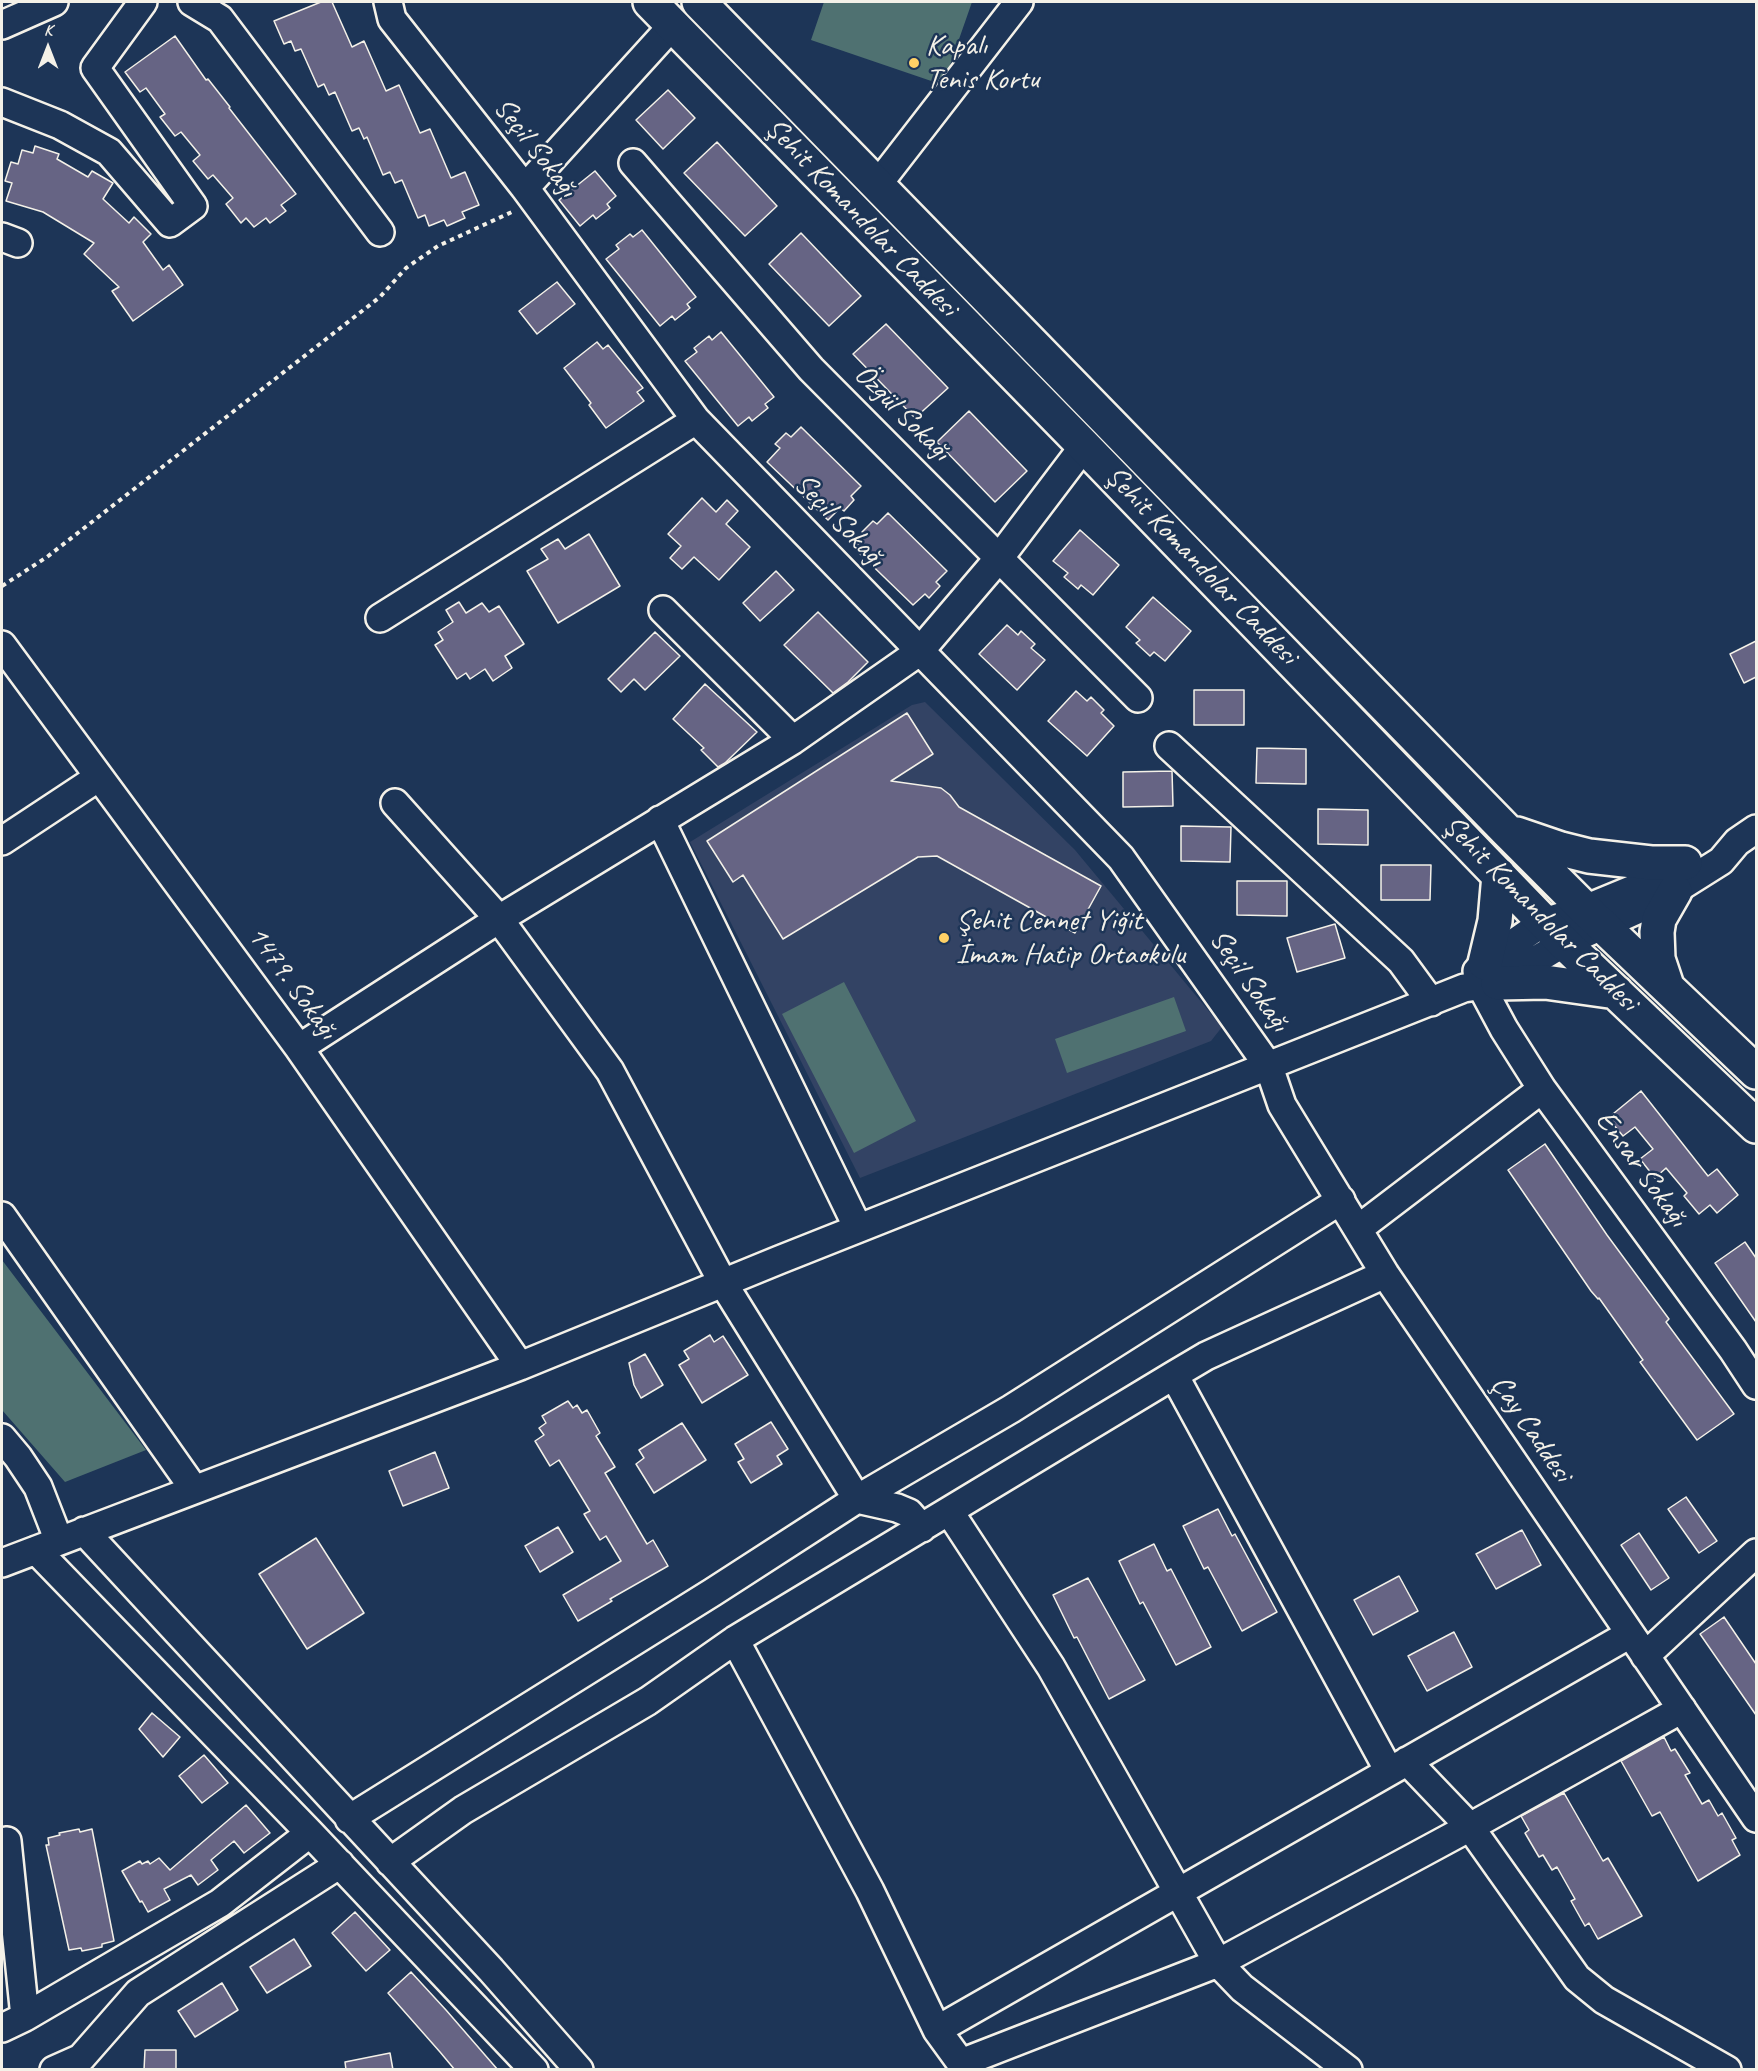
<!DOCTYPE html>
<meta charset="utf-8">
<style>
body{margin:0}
#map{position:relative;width:1758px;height:2071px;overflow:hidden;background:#1d3557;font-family:Caveat,sans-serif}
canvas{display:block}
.frame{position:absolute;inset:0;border:3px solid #f4f1e8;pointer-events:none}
.north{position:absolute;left:18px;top:18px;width:60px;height:60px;-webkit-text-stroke:4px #1d3557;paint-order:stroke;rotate:0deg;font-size:16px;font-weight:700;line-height:24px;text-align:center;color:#f4f1e8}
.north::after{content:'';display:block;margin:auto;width:21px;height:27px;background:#f4f1e8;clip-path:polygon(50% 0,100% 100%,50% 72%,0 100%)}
</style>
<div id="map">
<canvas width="1758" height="2071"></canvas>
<div class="frame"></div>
<div class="north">K</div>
</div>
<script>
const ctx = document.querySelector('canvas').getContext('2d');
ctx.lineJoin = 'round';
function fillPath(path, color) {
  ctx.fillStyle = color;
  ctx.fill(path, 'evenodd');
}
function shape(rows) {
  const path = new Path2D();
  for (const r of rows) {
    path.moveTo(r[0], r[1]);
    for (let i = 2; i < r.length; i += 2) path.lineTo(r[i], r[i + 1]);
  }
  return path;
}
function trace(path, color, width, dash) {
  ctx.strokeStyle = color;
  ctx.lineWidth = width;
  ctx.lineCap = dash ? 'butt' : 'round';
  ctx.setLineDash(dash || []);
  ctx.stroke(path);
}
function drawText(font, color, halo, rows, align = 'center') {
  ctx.font = font + ' Caveat,sans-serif';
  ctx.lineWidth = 5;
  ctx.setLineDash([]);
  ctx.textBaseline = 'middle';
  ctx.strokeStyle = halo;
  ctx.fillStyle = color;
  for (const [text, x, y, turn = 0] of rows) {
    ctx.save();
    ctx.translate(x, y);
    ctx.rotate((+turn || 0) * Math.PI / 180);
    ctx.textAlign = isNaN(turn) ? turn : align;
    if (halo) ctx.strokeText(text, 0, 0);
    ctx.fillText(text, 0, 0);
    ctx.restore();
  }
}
fillPath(shape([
 [925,702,1075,850,1222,1027,1211,1041,860,1178,690,842,912,705]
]), '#334364');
fillPath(shape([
 [824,2,972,2,943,85,811,40],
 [844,982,916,1121,854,1153,782,1014],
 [1174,997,1186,1031,1067,1073,1055,1039],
 [2,1260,146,1450,65,1482,2,1410]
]), '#4f7171');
const building = shape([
 [321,2,332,2,352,47,364,41,386,91,399,85,420,133,430,129,451,178,465,172,479,205,462,212,465,218,447,226,444,220,429,226,425,215,418,218,402,180,395,183,390,172,383,175,367,137,364,139,359,128,352,131,335,92,329,95,324,84,318,87,301,49,295,51,291,41,284,44,274,21,321,2],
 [175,36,206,80,208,79,230,107,229,108,296,194,281,205,286,211,270,223,266,218,254,227,246,218,241,223,226,204,233,198,213,175,208,179,193,161,200,155,181,132,175,136,160,117,165,114,146,88,140,92,125,72,175,36],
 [668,90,695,118,663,149,636,120,668,90],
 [717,142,777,206,745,236,684,173,717,142],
 [35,146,59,154,57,159,88,177,92,171,113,183,103,199,129,223,134,217,151,234,143,242,163,270,169,265,183,285,133,321,112,291,119,287,84,254,94,243,43,212,6,201,12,183,5,181,11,162,18,164,22,150,33,153,35,146],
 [595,171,616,196,607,204,610,208,596,219,593,215,580,226,559,200,595,171],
 [642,230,696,297,687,304,690,308,675,320,672,316,660,326,606,259,619,249,616,245,630,234,633,237,642,230],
 [801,233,861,296,829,326,769,264,801,233],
 [557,282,575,304,537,334,519,311,557,282],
 [886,324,948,388,915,418,853,354,886,324],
 [721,332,774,397,765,404,768,408,752,421,749,417,738,426,685,361,697,352,694,348,709,336,712,340,721,332],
 [597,342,603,349,608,345,643,388,637,392,644,401,606,428,589,405,591,403,564,368,597,342],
 [969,411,1027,471,995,502,937,442,969,411],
 [801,427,861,486,851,496,854,500,844,511,840,508,828,520,767,462,780,448,775,444,786,433,791,437,801,427],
 [702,498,716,512,727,500,738,511,726,524,750,547,719,580,694,557,682,569,670,558,681,546,668,534,702,498],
 [888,513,947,571,936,582,940,586,929,598,925,594,913,605,854,548,866,536,862,532,873,521,877,524,888,513],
 [1080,530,1119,565,1093,595,1081,585,1078,589,1064,577,1068,573,1053,561,1080,530],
 [589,534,620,586,558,623,527,571,548,559,541,549,558,539,565,549,589,534],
 [776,571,794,590,760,621,743,603,776,571],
 [1153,597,1191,631,1165,661,1154,652,1150,656,1136,643,1140,640,1126,627,1153,597],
 [459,602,466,613,482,603,489,612,499,606,524,644,505,656,512,668,493,681,485,669,470,679,466,673,457,679,435,645,443,640,438,632,453,622,446,610,459,602],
 [818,612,868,662,848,682,833,693,784,645,818,612],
 [1007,625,1018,635,1021,631,1035,644,1031,648,1045,660,1017,690,979,654,1007,625],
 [655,632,680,656,645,690,634,679,621,692,608,679,655,632],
 [1756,641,1756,677,1744,683,1730,654,1756,641],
 [705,684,757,732,725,763,718,767,701,750,704,748,673,719,705,684],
 [1194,690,1244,690,1244,725,1194,725,1194,690],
 [1076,691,1087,701,1091,697,1104,710,1101,713,1114,726,1087,756,1048,721,1076,691],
 [907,713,933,754,891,781,941,788,950,795,959,807,1101,886,1075,933,937,856,918,857,783,939,743,875,733,882,707,841,907,713],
 [1257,748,1306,749,1306,784,1256,783,1257,748],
 [1172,771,1173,806,1123,807,1123,772,1172,771],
 [1318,809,1368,810,1368,845,1318,844,1318,809],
 [1181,826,1231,827,1230,862,1181,861,1181,826],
 [1381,865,1431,865,1430,900,1381,900,1381,865],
 [1237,881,1287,881,1287,916,1237,915,1237,881],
 [1335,924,1345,958,1297,972,1287,938,1335,924],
 [1641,1091,1708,1176,1717,1169,1738,1195,1717,1213,1710,1205,1699,1214,1684,1196,1687,1193,1666,1168,1655,1178,1640,1159,1653,1149,1635,1127,1623,1136,1608,1118,1641,1091],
 [1545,1144,1607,1235,1669,1319,1666,1322,1734,1414,1697,1440,1640,1362,1643,1360,1599,1298,1598,1299,1591,1291,1508,1170,1545,1144],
 [1745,1242,1756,1258,1756,1322,1715,1263,1745,1242],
 [710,1335,714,1342,723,1336,748,1375,702,1403,679,1365,689,1359,684,1351,710,1335],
 [645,1354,663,1385,641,1398,634,1385,629,1363,645,1354],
 [568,1401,573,1408,577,1405,582,1413,587,1410,600,1433,596,1436,615,1467,605,1473,647,1544,653,1540,668,1566,610,1599,612,1601,578,1621,563,1595,621,1561,606,1536,600,1540,584,1514,590,1511,559,1460,550,1466,535,1441,544,1435,539,1428,546,1423,542,1416,568,1401],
 [771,1422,788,1449,777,1456,782,1464,751,1483,738,1462,744,1459,735,1444,771,1422],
 [682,1423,706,1460,654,1493,636,1464,644,1458,639,1450,682,1423],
 [435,1452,449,1488,403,1506,389,1471,435,1452],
 [1686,1497,1717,1541,1699,1553,1668,1509,1686,1497],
 [1218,1509,1232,1536,1235,1534,1277,1612,1242,1631,1208,1567,1204,1569,1183,1526,1218,1509],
 [558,1527,573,1552,540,1572,525,1546,558,1527],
 [1522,1530,1541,1565,1496,1589,1476,1554,1522,1530],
 [1639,1533,1669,1578,1651,1590,1621,1545,1639,1533],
 [316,1538,364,1613,307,1649,259,1574,316,1538],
 [1154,1544,1167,1571,1171,1569,1211,1647,1176,1665,1143,1602,1140,1604,1119,1561,1154,1544],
 [1399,1576,1418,1611,1373,1635,1354,1600,1399,1576],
 [1088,1578,1145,1680,1109,1699,1077,1637,1074,1638,1053,1595,1088,1578],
 [1724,1617,1756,1664,1756,1715,1700,1634,1724,1617],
 [1454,1632,1472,1667,1427,1691,1408,1656,1454,1632],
 [152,1713,180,1737,163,1757,139,1729,152,1713],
 [1664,1737,1671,1751,1675,1749,1690,1773,1685,1775,1702,1804,1709,1800,1718,1816,1722,1813,1736,1838,1732,1840,1740,1855,1698,1881,1660,1812,1652,1816,1621,1761,1664,1737],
 [204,1755,228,1783,202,1803,179,1776,204,1755],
 [1564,1793,1603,1861,1608,1858,1642,1916,1598,1939,1589,1923,1585,1926,1571,1901,1575,1899,1557,1867,1552,1870,1543,1855,1539,1857,1525,1833,1529,1830,1521,1816,1564,1793],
 [246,1805,270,1833,244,1853,234,1841,211,1860,218,1870,198,1885,191,1875,164,1889,170,1900,148,1912,142,1901,140,1902,122,1871,140,1861,142,1864,148,1861,150,1864,159,1858,170,1870,246,1805],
 [79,1829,80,1832,92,1829,114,1941,102,1944,102,1947,82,1951,81,1948,69,1950,46,1845,49,1845,48,1838,60,1835,59,1833,79,1829],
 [355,1912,390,1950,366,1971,332,1933,355,1912],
 [294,1939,311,1966,267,1993,250,1967,294,1939],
 [411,1972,446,2010,498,2070,455,2070,440,2052,388,1993,411,1972],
 [222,1983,238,2010,195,2037,178,2011,222,1983],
 [145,2050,176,2050,176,2070,144,2070,145,2050],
 [390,2053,393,2070,346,2070,345,2062,390,2053]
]);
fillPath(building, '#666484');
trace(building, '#f4f1e8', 1.5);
const minor = shape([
 [192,2,220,19,380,232],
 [388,2,392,19,525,188,696,420,1121,858,1269,1067,1282,1105,1385,1274,1756,1818],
 [2,25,54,2],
 [2,102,60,125,109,152,170,223,193,206,95,68,143,2],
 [633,163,811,369,1138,698],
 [878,184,1019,2],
 [525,188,673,25],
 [2,237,18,243],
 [663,610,793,740],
 [380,618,696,420],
 [2,645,299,1048,520,1366],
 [1169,746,1401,961,1431,1002],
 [395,803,499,919,610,1071,723,1283,857,1499,897,1508,909,1513,922,1528],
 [660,820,858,1228],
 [2,841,99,777],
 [1477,971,1485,963,1544,922,1585,909,1636,888,1684,863],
 [1481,986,1504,1029,1542,1089,1733,1350,1756,1385],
 [299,1048,499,919,793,740,919,652,1000,557,1084,446],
 [2,1216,194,1489],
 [1358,1229,1542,1089],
 [1174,1375,1389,1771],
 [2,1438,18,1457,38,1487,59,1541],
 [949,1511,1051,1667,1218,1963,1242,1988,1348,2070],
 [84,1531,491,1970,579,2070],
 [36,1550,310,1833,534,2070],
 [2,1563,520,1366,779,1260,1464,988,1498,983,1564,943,1659,900,1721,861,1737,842,1756,829],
 [735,1640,870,1891,937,2030,966,2070],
 [1645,1656,1756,1553],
 [1407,1761,1470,1827,1577,1978,1604,2000,1727,2070],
 [349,1819,713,1592,857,1499,1011,1409,1341,1200],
 [7,1841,25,2017],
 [390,1862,463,1810,648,1701,735,1640,1174,1375,1206,1356,1385,1274],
 [2,2028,25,2017,220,1903,310,1833],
 [937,2030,1630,1634],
 [961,2063,1218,1963,1470,1827,1682,1709],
 [54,2070,81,2058,138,1993,340,1864]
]);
const major = shape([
 [650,2,1084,446,1564,943,1756,1126],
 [699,2,1506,830,1585,909,1756,1072],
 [1517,834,1561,849,1589,856,1651,863,1685,863],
 [1485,963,1495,921,1499,875],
 [1498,983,1545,982,1616,992],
 [1667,986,1658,959,1657,932,1659,919,1675,891]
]);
trace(minor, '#f4f1e8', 32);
trace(major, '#f4f1e8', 38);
trace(shape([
 [2,586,47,557,380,297,406,268,438,246,514,211]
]), '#f4f1e8', 4, [4.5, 4.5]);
trace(minor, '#1d3557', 27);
trace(major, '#1d3557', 33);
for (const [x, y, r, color] of [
 [914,63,6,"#ffd166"],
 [944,938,6,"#ffd166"]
]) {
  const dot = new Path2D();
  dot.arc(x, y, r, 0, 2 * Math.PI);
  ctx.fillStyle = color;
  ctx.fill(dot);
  trace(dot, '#1d3557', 2);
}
drawText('30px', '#f4f1e8', '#1d3557', [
 ["Kapalı",926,46],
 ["Tenis Kortu",926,80],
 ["Şehit Cennet Yiğit",956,921],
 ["İmam Hatip Ortaokulu",956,955]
], 'left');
drawText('30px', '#f4f1e8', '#1d3557', [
 ["Seçil Sokağı",535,148,52],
 ["Şehit Komandolar Caddesi",861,218,46],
 ["Özgül Sokağı",902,413,45],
 ["Seçil Sokağı",839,521,46],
 ["Şehit Komandolar Caddesi",1201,566,46],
 ["Şehit Komandolar Caddesi",1540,914,45],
 ["Seçil Sokağı",1249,981,55],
 ["1479. Sokağı",292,983,54],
 ["Ensar Sokağı",1641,1169,54],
 ["Çay Caddesi",1531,1429,56]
]);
</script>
